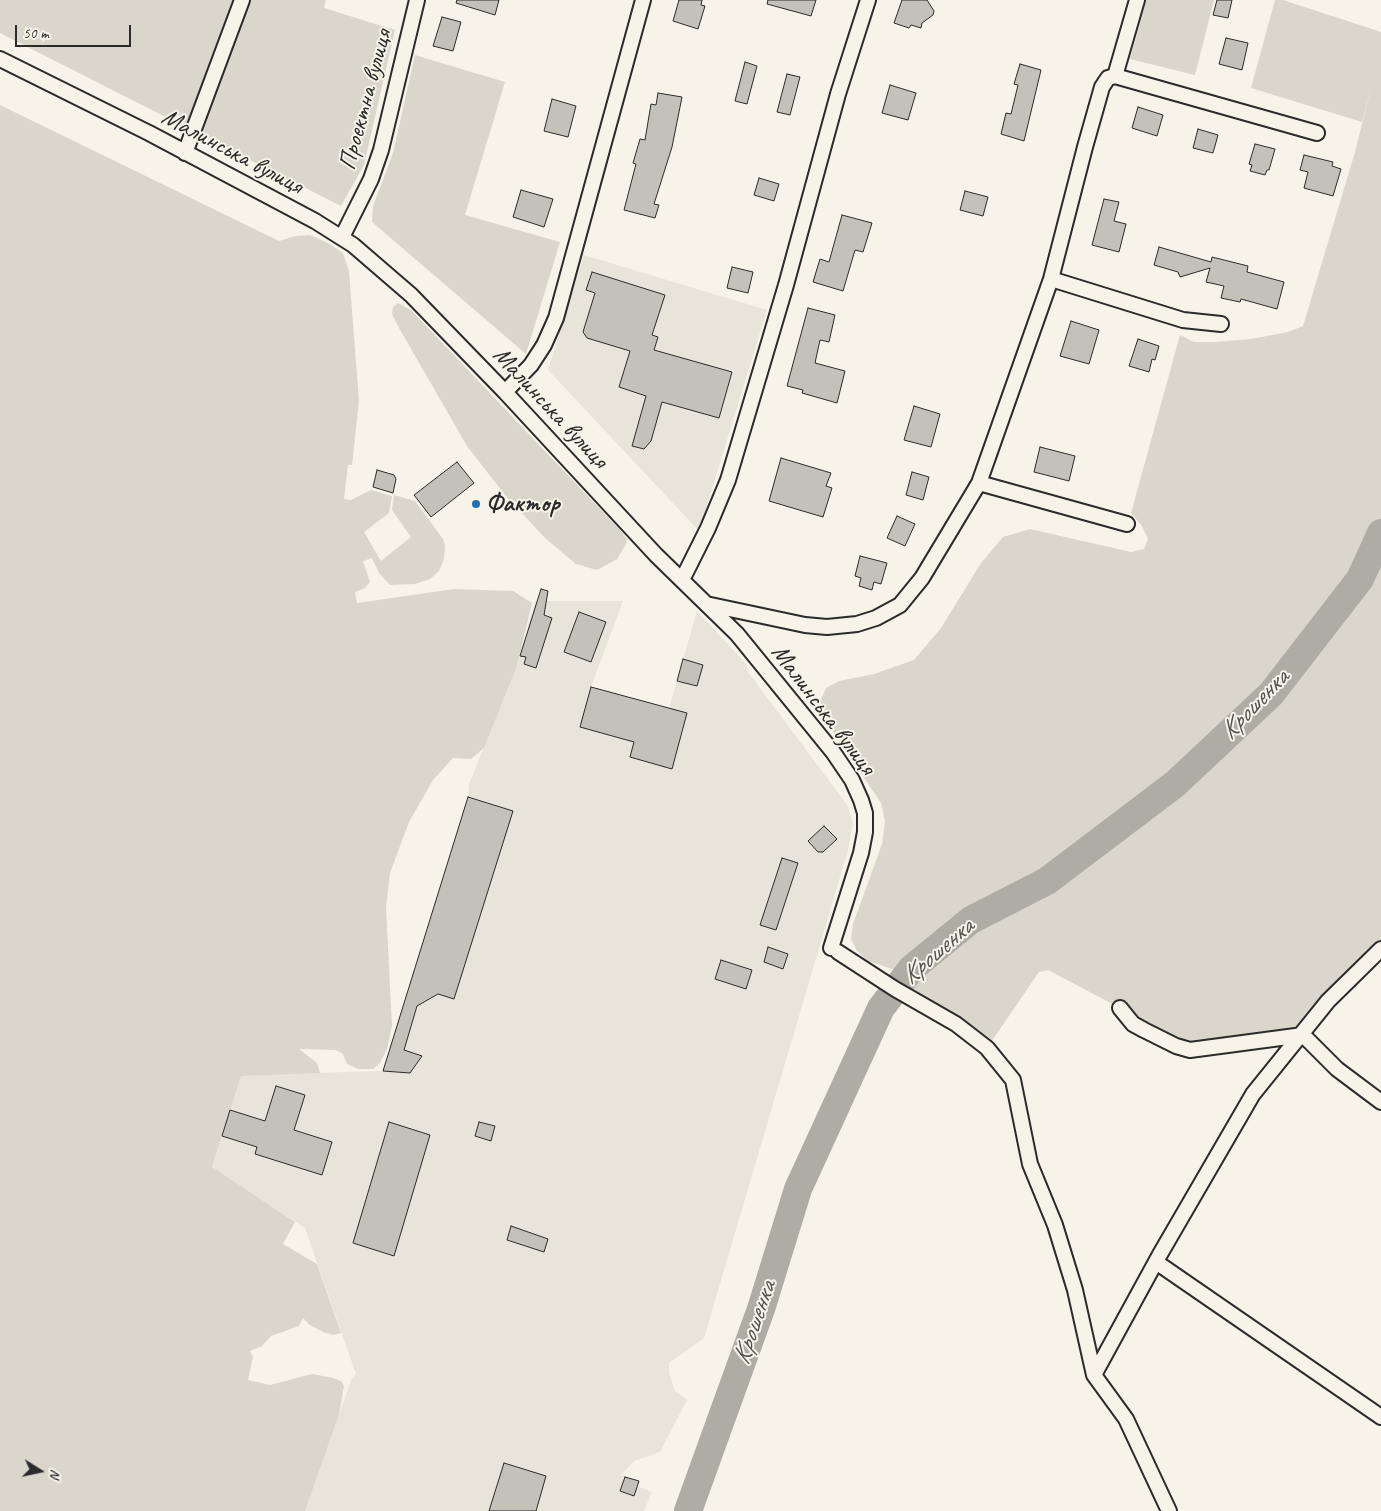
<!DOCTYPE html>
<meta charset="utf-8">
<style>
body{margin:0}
#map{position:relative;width:1381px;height:1511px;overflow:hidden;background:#f7f3e8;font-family:Caveat,sans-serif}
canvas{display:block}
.north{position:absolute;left:15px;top:1446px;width:50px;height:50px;-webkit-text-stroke:4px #f7f3e8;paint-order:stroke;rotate:100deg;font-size:14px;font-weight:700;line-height:20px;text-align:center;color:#2b2b2b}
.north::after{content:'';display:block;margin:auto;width:18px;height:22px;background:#2b2b2b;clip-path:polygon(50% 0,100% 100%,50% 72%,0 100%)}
.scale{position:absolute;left:15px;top:25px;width:116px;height:22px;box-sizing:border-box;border:2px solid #2b2b2b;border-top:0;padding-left:6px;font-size:15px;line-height:18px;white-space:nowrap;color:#2b2b2b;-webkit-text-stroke:4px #f7f3e8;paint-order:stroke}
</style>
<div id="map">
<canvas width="1381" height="1511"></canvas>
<div class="north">N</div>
<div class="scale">50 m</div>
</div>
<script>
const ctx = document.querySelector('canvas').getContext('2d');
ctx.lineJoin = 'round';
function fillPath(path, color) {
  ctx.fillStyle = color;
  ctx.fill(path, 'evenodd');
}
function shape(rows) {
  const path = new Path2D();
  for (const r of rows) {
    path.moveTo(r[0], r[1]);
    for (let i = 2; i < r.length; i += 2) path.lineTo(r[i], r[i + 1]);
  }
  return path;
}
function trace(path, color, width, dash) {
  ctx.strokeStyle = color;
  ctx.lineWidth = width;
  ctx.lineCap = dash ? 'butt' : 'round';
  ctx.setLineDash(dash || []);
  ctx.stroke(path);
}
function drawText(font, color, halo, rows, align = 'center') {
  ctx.font = font + ' Caveat,sans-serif';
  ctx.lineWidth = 4;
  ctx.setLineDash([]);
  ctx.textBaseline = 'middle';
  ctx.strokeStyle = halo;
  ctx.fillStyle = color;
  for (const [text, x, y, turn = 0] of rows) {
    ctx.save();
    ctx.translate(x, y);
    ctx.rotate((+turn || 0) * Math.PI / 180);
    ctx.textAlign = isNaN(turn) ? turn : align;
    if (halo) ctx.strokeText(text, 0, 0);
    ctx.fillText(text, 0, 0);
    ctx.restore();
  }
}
fillPath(shape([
 [584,255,767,310,699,531,548,370],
 [535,601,623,601,591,687,669,708,697,611,746,664,748,672,848,806,853,824,848,850,704,1338,669,1363,669,1373,675,1391,687,1400,660,1452,634,1461,621,1475,639,1481,637,1486,652,1492,644,1511,305,1511,352,1378,356,1374,305,1228,212,1168,241,1075,383,1071,468,797,469,784,517,666]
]), '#e8e4da');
fillPath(shape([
 [0,0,326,0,324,8,395,30,364,165,341,206,0,33],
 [1146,0,1214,0,1195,75,1130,59],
 [1275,0,1283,0,1381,32,1381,949,1303,1035,1176,1046,1120,1008,1048,970,1039,972,987,1048,895,989,911,968,892,969,868,961,857,951,851,939,853,924,882,844,885,821,881,803,822,715,821,700,826,688,839,681,874,674,914,660,941,628,981,563,1003,537,1030,529,1131,552,1144,549,1148,539,1142,526,1131,513,1180,335,1194,342,1215,342,1251,339,1288,332,1303,326,1355,152,1372,84,1362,122,1251,88],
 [415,55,505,82,465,215,560,242,526,354,372,222,373,206,393,153],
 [0,105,279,241,296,236,310,235,328,243,343,253,349,271,359,401,352,465,348,465,344,499,351,500,371,490,392,496,389,513,364,532,381,561,411,537,392,510,394,495,415,501,443,539,445,546,444,559,439,571,430,579,415,584,390,585,379,573,372,558,363,561,370,582,365,588,355,592,357,603,454,589,513,591,532,603,517,666,484,748,471,759,453,758,433,780,409,822,390,873,386,907,392,1026,387,1049,380,1063,373,1069,358,1069,347,1064,343,1054,336,1050,299,1049,317,1063,320,1073,241,1076,212,1167,295,1222,283,1244,317,1264,341,1333,333,1335,323,1332,310,1325,303,1318,299,1326,271,1336,262,1346,250,1351,253,1357,248,1380,270,1385,312,1374,333,1378,341,1381,344,1386,339,1415,305,1511,0,1511],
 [398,303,411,310,620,530,627,539,626,544,617,559,597,570,576,564,545,538,505,495,467,446,399,328,392,314,393,307]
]), '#dad6cc');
trace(shape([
 [688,1511,761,1309,798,1189,881,1008,912,968,971,920,1047,881,1175,784,1271,694,1360,579,1381,533]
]), '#afaca4', 28);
const building = shape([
 [457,0,499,0,495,15,456,3,457,0],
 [679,0,702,0,701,5,705,6,698,29,673,21,679,0],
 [768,0,816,0,811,16,767,4,768,0],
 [902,0,927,0,934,11,933,15,922,23,921,28,911,25,909,28,894,23,902,0],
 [1217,0,1232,0,1228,18,1213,15,1217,0],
 [442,17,461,22,453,51,433,46,442,17],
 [1226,38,1248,43,1242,70,1219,64,1226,38],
 [745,62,757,66,747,104,735,101,745,62],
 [1020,64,1041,70,1024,141,1001,134,1006,113,1011,114,1018,85,1014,84,1020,64],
 [787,74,800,77,790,115,777,112,787,74],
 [890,85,916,93,908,120,882,113,890,85],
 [658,93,682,97,672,147,654,204,659,205,655,218,624,210,636,164,633,163,640,139,645,140,651,104,656,105,658,93],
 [552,99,576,106,568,137,544,131,552,99],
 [1138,107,1163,115,1157,136,1132,128,1138,107],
 [1198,129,1218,135,1213,153,1193,148,1198,129],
 [1255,144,1275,149,1269,170,1267,170,1265,175,1250,171,1252,165,1249,164,1255,144],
 [1304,155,1333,162,1332,166,1341,169,1333,196,1304,188,1308,172,1300,170,1304,155],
 [759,178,779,184,774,201,754,195,759,178],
 [521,190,553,199,544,227,513,217,521,190],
 [965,191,988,197,983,216,960,210,965,191],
 [1104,199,1119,202,1114,221,1126,224,1119,252,1092,245,1104,199],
 [842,215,872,223,863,252,855,250,843,291,813,282,820,259,829,262,842,215],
 [1159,247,1211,262,1212,257,1248,266,1247,272,1284,282,1277,309,1241,299,1240,302,1221,298,1224,286,1206,282,1210,268,1180,277,1178,272,1154,265,1159,247],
 [732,267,753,272,748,293,727,288,732,267],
 [592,272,665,295,652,335,658,337,654,350,732,372,719,418,662,402,651,441,644,449,632,446,646,396,619,387,630,351,587,338,583,332,595,293,586,290,592,272],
 [808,308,835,315,829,342,820,340,815,363,845,371,837,403,802,393,803,390,787,386,808,308],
 [1071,321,1099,330,1089,364,1060,356,1071,321],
 [1138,339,1159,346,1155,360,1152,359,1149,372,1129,366,1138,339],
 [914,406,940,414,931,447,904,440,914,406],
 [1040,447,1075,456,1069,481,1034,472,1040,447],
 [781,458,831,473,826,486,832,488,823,517,769,501,781,458],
 [457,462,474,483,431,517,414,495,457,462],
 [377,470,394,475,396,479,393,493,373,487,377,470],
 [912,472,929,477,923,500,906,495,912,472],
 [897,516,915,524,905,546,887,538,897,516],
 [860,556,887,563,881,584,874,582,872,590,859,586,861,578,855,576,860,556],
 [541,589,548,591,544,615,552,618,536,668,524,664,526,657,520,656,541,589],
 [579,612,606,622,591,662,564,652,579,612],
 [683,659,703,665,697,686,677,681,683,659],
 [591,687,687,713,672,769,630,757,634,742,580,727,591,687],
 [468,797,513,811,454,999,438,994,417,1006,404,1050,422,1056,410,1073,383,1071,468,797],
 [824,826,837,839,823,852,818,852,808,841,824,826],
 [782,858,798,863,776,930,760,925,782,858],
 [768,947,788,954,783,969,764,962,768,947],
 [721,960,752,970,746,989,715,979,721,960],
 [276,1086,305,1095,294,1130,332,1142,322,1175,255,1154,257,1147,222,1136,230,1110,265,1121,276,1086],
 [389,1122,430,1135,394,1256,353,1243,389,1122],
 [479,1122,495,1126,491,1141,475,1136,479,1122],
 [511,1226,548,1239,544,1252,507,1240,511,1226],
 [504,1463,546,1476,536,1511,489,1511,504,1463],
 [625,1477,639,1481,634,1496,620,1491,625,1477]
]);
fillPath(building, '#c4c1b9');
trace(building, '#2b2b2b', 1);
const minor = shape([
 [0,59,149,133,315,221,353,245,411,295,505,392,656,555,737,634,833,752,852,780,861,800,865,813,865,832,861,853,831,948],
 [1115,76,1137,0],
 [185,153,242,0],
 [342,237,371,179,381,150,417,0],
 [1051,279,1183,320,1221,324],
 [505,392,531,365,544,345,556,318,643,0],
 [979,483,1127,524],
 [682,580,708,528,728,480,786,285,838,94,868,0],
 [706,604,805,625,827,627,857,624,876,618,900,605,922,578,979,483,1051,279,1085,147,1102,87,1108,78,1115,76,1317,133],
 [838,952,895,989,956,1024,987,1048,1013,1080,1030,1164,1055,1225,1075,1290,1094,1375,1126,1419,1169,1511],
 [1120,1008,1133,1024,1144,1030,1176,1046,1190,1050,1303,1035,1337,1069,1381,1102],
 [1156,1262,1381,1417],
 [1094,1375,1159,1256,1253,1094,1328,1001,1381,949]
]);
trace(minor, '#2b2b2b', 18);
trace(minor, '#f7f3e8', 14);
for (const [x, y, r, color] of [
 [476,504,5,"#1f6fb2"]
]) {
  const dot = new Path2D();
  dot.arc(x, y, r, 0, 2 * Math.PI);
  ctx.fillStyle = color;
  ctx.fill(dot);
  trace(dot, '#f7f3e8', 2);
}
drawText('25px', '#2b2b2b', '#f7f3e8', [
 ["Проектна вулиця",366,100,-75],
 ["Малинська вулиця",232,152,28],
 ["Малинська вулиця",550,408,47],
 ["Малинська вулиця",823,710,53]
]);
drawText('bold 25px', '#2b2b2b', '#f7f3e8', [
 ["Фактор",486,504]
], 'left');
drawText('italic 26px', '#53524f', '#f7f3e8', [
 ["Крошенка",1255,705,-46],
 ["Крошенка",938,952,-41],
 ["Крошенка",755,1323,-71]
]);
</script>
